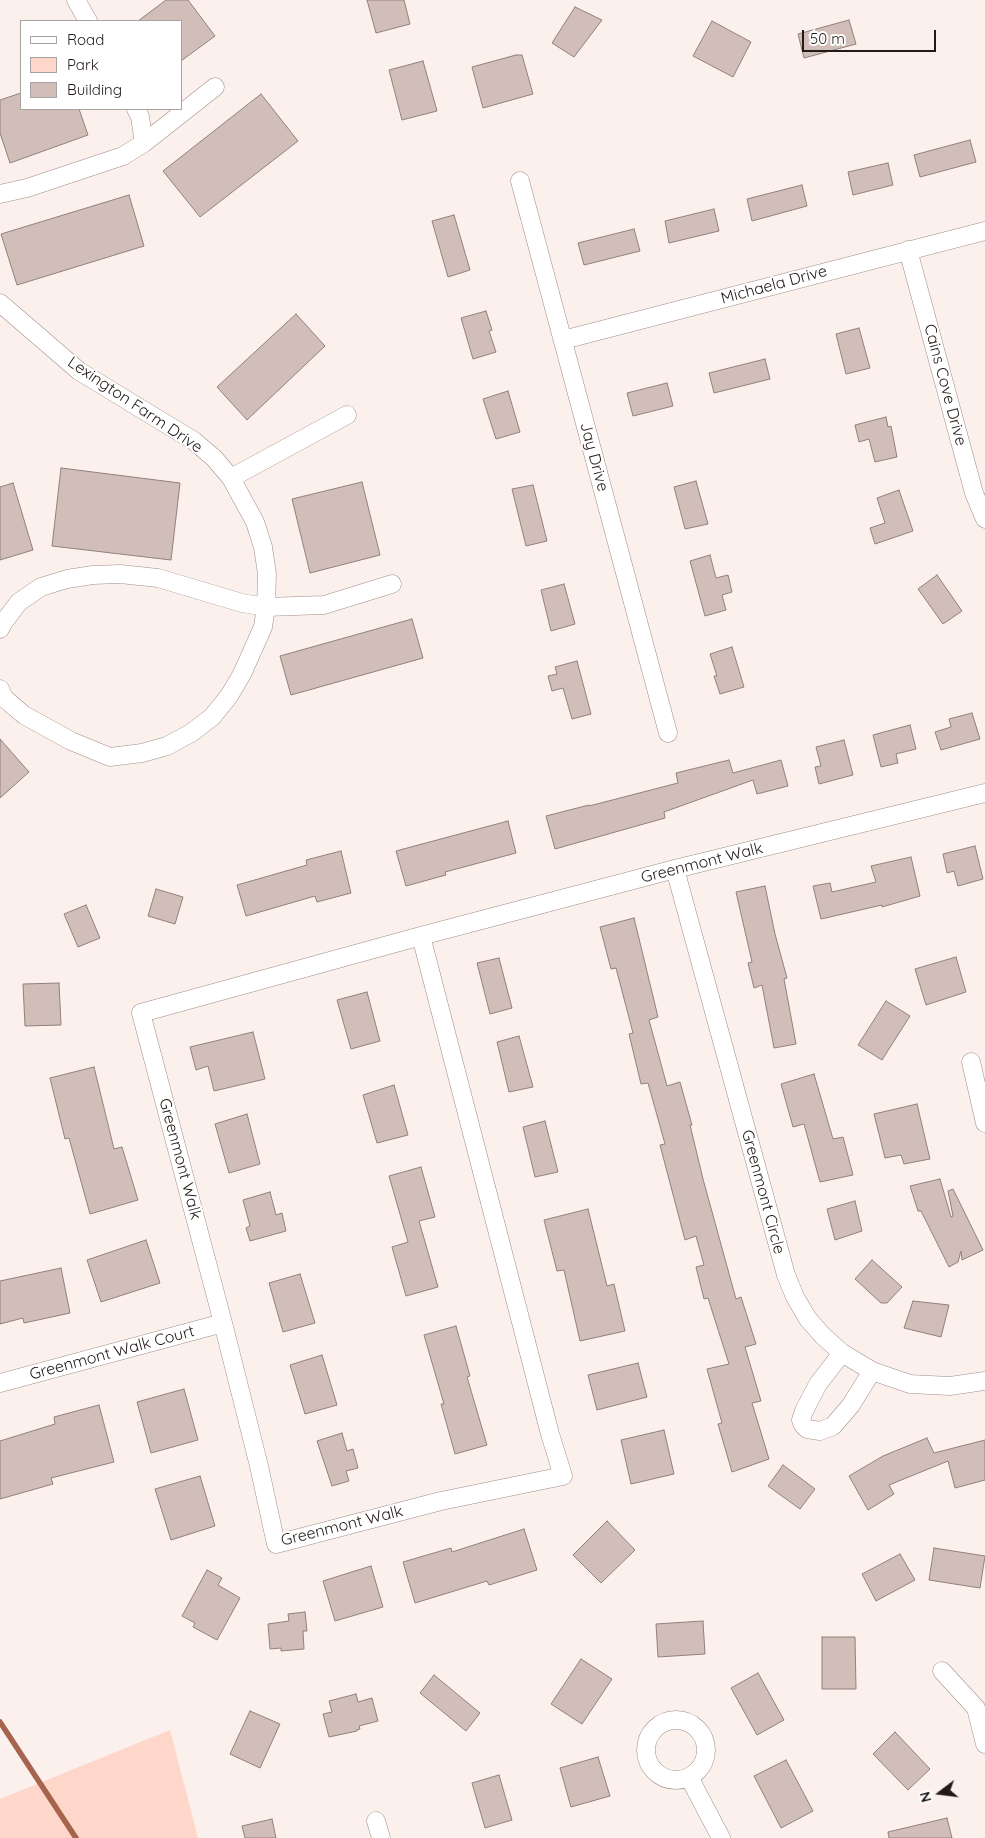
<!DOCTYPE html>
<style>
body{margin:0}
#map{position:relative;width:985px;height:1838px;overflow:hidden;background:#fcf0ec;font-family:Quicksand,sans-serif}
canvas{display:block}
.legend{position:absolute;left:20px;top:20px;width:162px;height:90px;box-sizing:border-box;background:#fff;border:1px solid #a6a3a2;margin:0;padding:6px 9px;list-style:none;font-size:15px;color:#211a17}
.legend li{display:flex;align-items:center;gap:10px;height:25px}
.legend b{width:25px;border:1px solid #a6a3a2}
.north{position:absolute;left:915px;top:1768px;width:50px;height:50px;-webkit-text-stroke:4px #fff;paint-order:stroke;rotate:255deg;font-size:14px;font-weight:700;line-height:20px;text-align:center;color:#211a17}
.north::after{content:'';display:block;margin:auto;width:18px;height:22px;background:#211a17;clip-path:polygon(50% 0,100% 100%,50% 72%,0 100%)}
.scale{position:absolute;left:802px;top:30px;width:134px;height:22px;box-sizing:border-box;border:2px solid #211a17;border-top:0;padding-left:6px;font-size:15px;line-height:18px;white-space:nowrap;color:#211a17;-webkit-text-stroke:4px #fff;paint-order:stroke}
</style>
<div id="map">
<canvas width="985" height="1838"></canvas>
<ul class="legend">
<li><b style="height:6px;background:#fff"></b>Road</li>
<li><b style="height:14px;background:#fed6ca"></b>Park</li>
<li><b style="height:14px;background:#d1beb8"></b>Building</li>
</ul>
<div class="north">N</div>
<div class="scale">50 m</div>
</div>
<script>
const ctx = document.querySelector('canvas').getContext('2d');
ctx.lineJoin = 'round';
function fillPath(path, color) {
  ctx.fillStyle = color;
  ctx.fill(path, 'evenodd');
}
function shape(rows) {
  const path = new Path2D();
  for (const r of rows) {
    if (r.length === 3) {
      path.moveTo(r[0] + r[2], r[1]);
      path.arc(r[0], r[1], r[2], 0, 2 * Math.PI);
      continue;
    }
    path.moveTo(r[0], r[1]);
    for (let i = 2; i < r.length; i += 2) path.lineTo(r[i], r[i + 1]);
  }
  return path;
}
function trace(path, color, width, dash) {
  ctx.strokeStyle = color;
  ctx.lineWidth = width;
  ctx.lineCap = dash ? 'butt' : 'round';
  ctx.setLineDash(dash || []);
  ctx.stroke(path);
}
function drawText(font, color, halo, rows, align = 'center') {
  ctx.font = font + ' Quicksand,sans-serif';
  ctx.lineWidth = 4;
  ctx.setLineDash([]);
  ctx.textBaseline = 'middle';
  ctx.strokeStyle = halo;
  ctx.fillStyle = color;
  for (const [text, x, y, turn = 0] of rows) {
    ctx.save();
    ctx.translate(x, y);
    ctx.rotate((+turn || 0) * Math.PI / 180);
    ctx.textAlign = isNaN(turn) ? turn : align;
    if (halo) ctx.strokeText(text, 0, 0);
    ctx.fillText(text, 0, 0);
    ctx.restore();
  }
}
fillPath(shape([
 [170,1730,198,1838,0,1838,0,1799]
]), '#fed6ca');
trace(shape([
 [0,1722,76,1838]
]), '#a6644e', 5.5);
const building = shape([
 [166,0,188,0,215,36,181,61,181,21,138,21,166,0],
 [367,0,404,0,410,24,376,33,367,0],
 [575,7,602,20,574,57,552,43,575,7],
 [849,20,856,44,804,58,798,34,849,20],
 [712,21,751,42,733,77,693,56,712,21],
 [516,55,522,55,533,94,483,108,472,67,516,55],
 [423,61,437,111,402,120,389,70,423,61],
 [21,93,21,109,79,109,88,135,10,163,0,133,0,100,21,93],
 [261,94,298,141,200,217,163,171,261,94],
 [970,140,976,162,920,177,914,155,970,140],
 [888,163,893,185,853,195,848,172,888,163],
 [802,185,807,206,752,221,747,199,802,185],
 [129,195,144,246,17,285,1,234,129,195],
 [714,209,719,231,669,243,665,221,714,209],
 [454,215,470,270,448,277,432,221,454,215],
 [634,229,640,251,584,265,578,243,634,229],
 [486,311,492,330,489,331,496,352,473,359,461,318,486,311],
 [296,314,325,346,247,420,217,387,296,314],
 [859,328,870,368,846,374,836,334,859,328],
 [765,359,770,379,714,393,709,373,765,359],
 [667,383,673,406,633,416,627,393,667,383],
 [508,391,520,432,496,439,483,399,508,391],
 [886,417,888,427,891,426,897,457,875,462,869,439,859,442,855,425,886,417],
 [61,468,180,483,171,560,52,546,61,468],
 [696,481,708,524,685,529,674,487,696,481],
 [362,482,380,555,310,573,292,499,362,482],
 [13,483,33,550,0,560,0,487,13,483],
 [533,485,547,541,526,546,512,489,533,485],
 [899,490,913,531,875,544,870,528,885,523,877,498,899,490],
 [710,555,716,578,728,575,732,592,722,595,726,610,705,616,690,561,710,555],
 [937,575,962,611,943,624,918,589,937,575],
 [564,584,575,624,551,631,541,590,564,584],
 [412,619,423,658,291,695,280,656,412,619],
 [732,647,744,687,720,694,714,676,717,676,710,654,732,647],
 [577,661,591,714,572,719,563,688,552,691,548,676,557,674,555,667,577,661],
 [972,713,980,739,941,750,935,732,951,727,949,719,972,713],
 [910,725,916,749,896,754,898,763,881,767,873,735,910,725],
 [0,739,29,772,0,798,0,739],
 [844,740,853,775,819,784,815,767,821,766,816,747,844,740],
 [729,760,733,773,781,760,788,786,757,794,753,780,664,812,665,818,555,849,546,816,589,805,589,806,678,783,676,773,729,760],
 [508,821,516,853,445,872,446,875,406,886,396,851,508,821],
 [975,846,983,879,958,886,954,871,947,873,943,854,975,846],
 [341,851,351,893,317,902,315,896,246,916,237,885,307,865,306,860,341,851],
 [911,857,920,896,882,907,882,905,821,919,813,886,830,883,832,892,876,882,871,866,911,857],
 [765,886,775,934,787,978,784,979,796,1044,774,1048,762,985,754,988,748,963,752,962,736,892,765,886],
 [156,889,183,897,175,924,148,916,156,889],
 [86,905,100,938,78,947,64,914,86,905],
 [634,918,658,1017,649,1020,667,1086,680,1082,692,1125,690,1125,703,1179,736,1299,741,1297,756,1344,745,1347,761,1401,752,1403,769,1459,732,1472,718,1424,722,1423,707,1369,729,1364,708,1298,704,1299,696,1267,704,1265,696,1236,685,1240,660,1145,665,1144,648,1083,641,1084,629,1034,633,1033,616,968,611,969,600,927,634,918],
 [956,957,966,992,926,1005,915,969,956,957],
 [499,958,512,1008,490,1014,477,963,499,958],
 [59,983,61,1025,25,1026,23,984,59,983],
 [367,992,380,1041,351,1049,337,1000,367,992],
 [886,1001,910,1016,882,1060,858,1045,886,1001],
 [253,1032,265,1079,214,1091,208,1066,196,1070,190,1047,253,1032],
 [519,1036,533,1087,509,1092,497,1042,519,1036],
 [94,1067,114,1149,122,1147,138,1200,90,1214,69,1138,65,1139,50,1078,94,1067],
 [814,1074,833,1139,843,1137,853,1175,820,1182,804,1124,793,1127,781,1084,814,1074],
 [394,1085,408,1135,377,1143,363,1095,394,1085],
 [917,1104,930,1159,904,1164,901,1155,885,1158,874,1114,917,1104],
 [247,1114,260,1164,229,1173,215,1124,247,1114],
 [545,1121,558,1172,535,1177,523,1127,545,1121],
 [421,1167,435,1217,419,1221,438,1287,406,1296,392,1247,408,1242,389,1176,421,1167],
 [940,1179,951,1217,953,1216,948,1191,953,1189,983,1250,962,1260,961,1251,958,1262,949,1267,921,1211,918,1211,910,1186,940,1179],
 [270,1192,276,1215,282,1213,286,1231,250,1241,246,1228,250,1226,243,1200,270,1192],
 [855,1201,862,1231,835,1240,827,1209,855,1201],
 [588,1209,607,1286,614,1284,625,1331,580,1341,564,1270,557,1271,544,1220,588,1209],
 [146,1240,160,1283,101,1302,87,1260,146,1240],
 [872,1260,902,1287,887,1303,881,1303,855,1279,872,1260],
 [61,1268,70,1313,24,1323,23,1318,0,1324,0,1281,61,1268],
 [300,1274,315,1323,283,1332,269,1283,300,1274],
 [913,1301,949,1305,941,1337,904,1328,913,1301],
 [456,1326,470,1376,467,1377,487,1445,455,1454,441,1404,444,1404,424,1335,456,1326],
 [322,1355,337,1405,305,1414,290,1365,322,1355],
 [638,1363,647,1397,597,1410,588,1375,638,1363],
 [184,1389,198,1440,151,1453,137,1402,184,1389],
 [99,1405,114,1462,51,1478,53,1484,0,1499,0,1441,55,1424,54,1417,99,1405],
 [664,1430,674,1474,631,1484,621,1440,664,1430],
 [342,1433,347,1451,353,1449,358,1468,346,1471,349,1481,332,1486,317,1441,342,1433],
 [927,1438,934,1453,985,1440,985,1480,955,1488,948,1461,889,1485,894,1494,868,1510,849,1476,883,1456,927,1438],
 [783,1465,815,1489,800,1509,768,1486,783,1465],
 [200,1476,215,1526,171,1540,155,1489,200,1476],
 [607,1521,635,1550,601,1583,573,1555,607,1521],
 [524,1529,537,1570,489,1585,487,1581,415,1603,403,1562,451,1548,452,1552,524,1529],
 [934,1548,985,1556,980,1588,929,1580,934,1548],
 [900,1554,915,1580,876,1601,862,1574,900,1554],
 [371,1566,383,1607,335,1621,323,1581,371,1566],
 [207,1570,222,1578,218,1585,240,1598,217,1640,193,1627,195,1623,182,1616,207,1570],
 [305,1612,307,1631,303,1631,304,1649,281,1651,281,1648,270,1649,268,1624,289,1621,288,1614,305,1612],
 [703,1621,705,1654,658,1657,656,1624,703,1621],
 [822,1637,855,1637,856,1689,822,1689,822,1637],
 [581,1659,612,1679,582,1724,551,1704,581,1659],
 [758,1673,784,1720,757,1735,731,1688,758,1673],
 [434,1675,480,1713,466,1731,420,1693,434,1675],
 [356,1694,358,1702,372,1698,378,1721,359,1726,360,1729,357,1730,357,1731,329,1737,323,1714,332,1712,329,1701,356,1694],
 [250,1711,280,1724,260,1768,230,1754,250,1711],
 [895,1732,930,1769,908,1790,873,1754,895,1732],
 [598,1757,610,1796,571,1807,560,1768,598,1757],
 [786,1760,813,1811,781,1828,754,1776,786,1760],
 [499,1775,512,1820,485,1828,472,1783,499,1775],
 [947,1818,952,1838,889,1838,888,1832,947,1818],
 [272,1819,276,1838,245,1838,242,1826,272,1819]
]);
fillPath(building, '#d1beb8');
trace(building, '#92807a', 1);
const minor = shape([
 [76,0,88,21],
 [136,109,140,117,144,143],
 [520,181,668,733],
 [0,194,27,188,123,156,144,143,215,87],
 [908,250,974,493,985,519],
 [0,303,79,371,194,441,214,458,231,478,255,522,263,547,267,574,266,607,324,605,392,584],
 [563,340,985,231],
 [231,478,347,415],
 [0,629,3,623,19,602,41,587,67,579,93,575,120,574,158,578,242,603,266,607,263,627,242,674,229,696,212,717,191,733,167,746,142,753,110,757,71,741,24,715,4,698,0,689],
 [675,869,786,1275,795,1297,808,1319,823,1336,842,1353,872,1371,910,1384,950,1386,985,1381],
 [421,936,550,1434,563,1476,441,1501,276,1544,259,1466,223,1323,141,1013,421,936,675,869,985,793],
 [971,1062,985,1123],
 [842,1353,818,1384,804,1411,801,1420,803,1425,807,1429,820,1431,833,1426,851,1405,872,1371],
 [0,1383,223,1323],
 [942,1671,976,1708,985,1744],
 [676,1750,30],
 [689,1777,721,1838],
 [376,1821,381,1838]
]);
trace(minor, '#a08e88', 19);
trace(minor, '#fff', 18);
drawText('16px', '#211a17', '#fff', [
 ["Michaela Drive",774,285,-15],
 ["Cains Cove Drive",945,385,75],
 ["Lexington Farm Drive",135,405,34],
 ["Jay Drive",594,457,75],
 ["Greenmont Walk",702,863,-14],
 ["Greenmont Walk",180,1159,75],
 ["Greenmont Circle",763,1192,75],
 ["Greenmont Walk Court",112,1353,-15],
 ["Greenmont Walk",342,1526,-14]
]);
</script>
